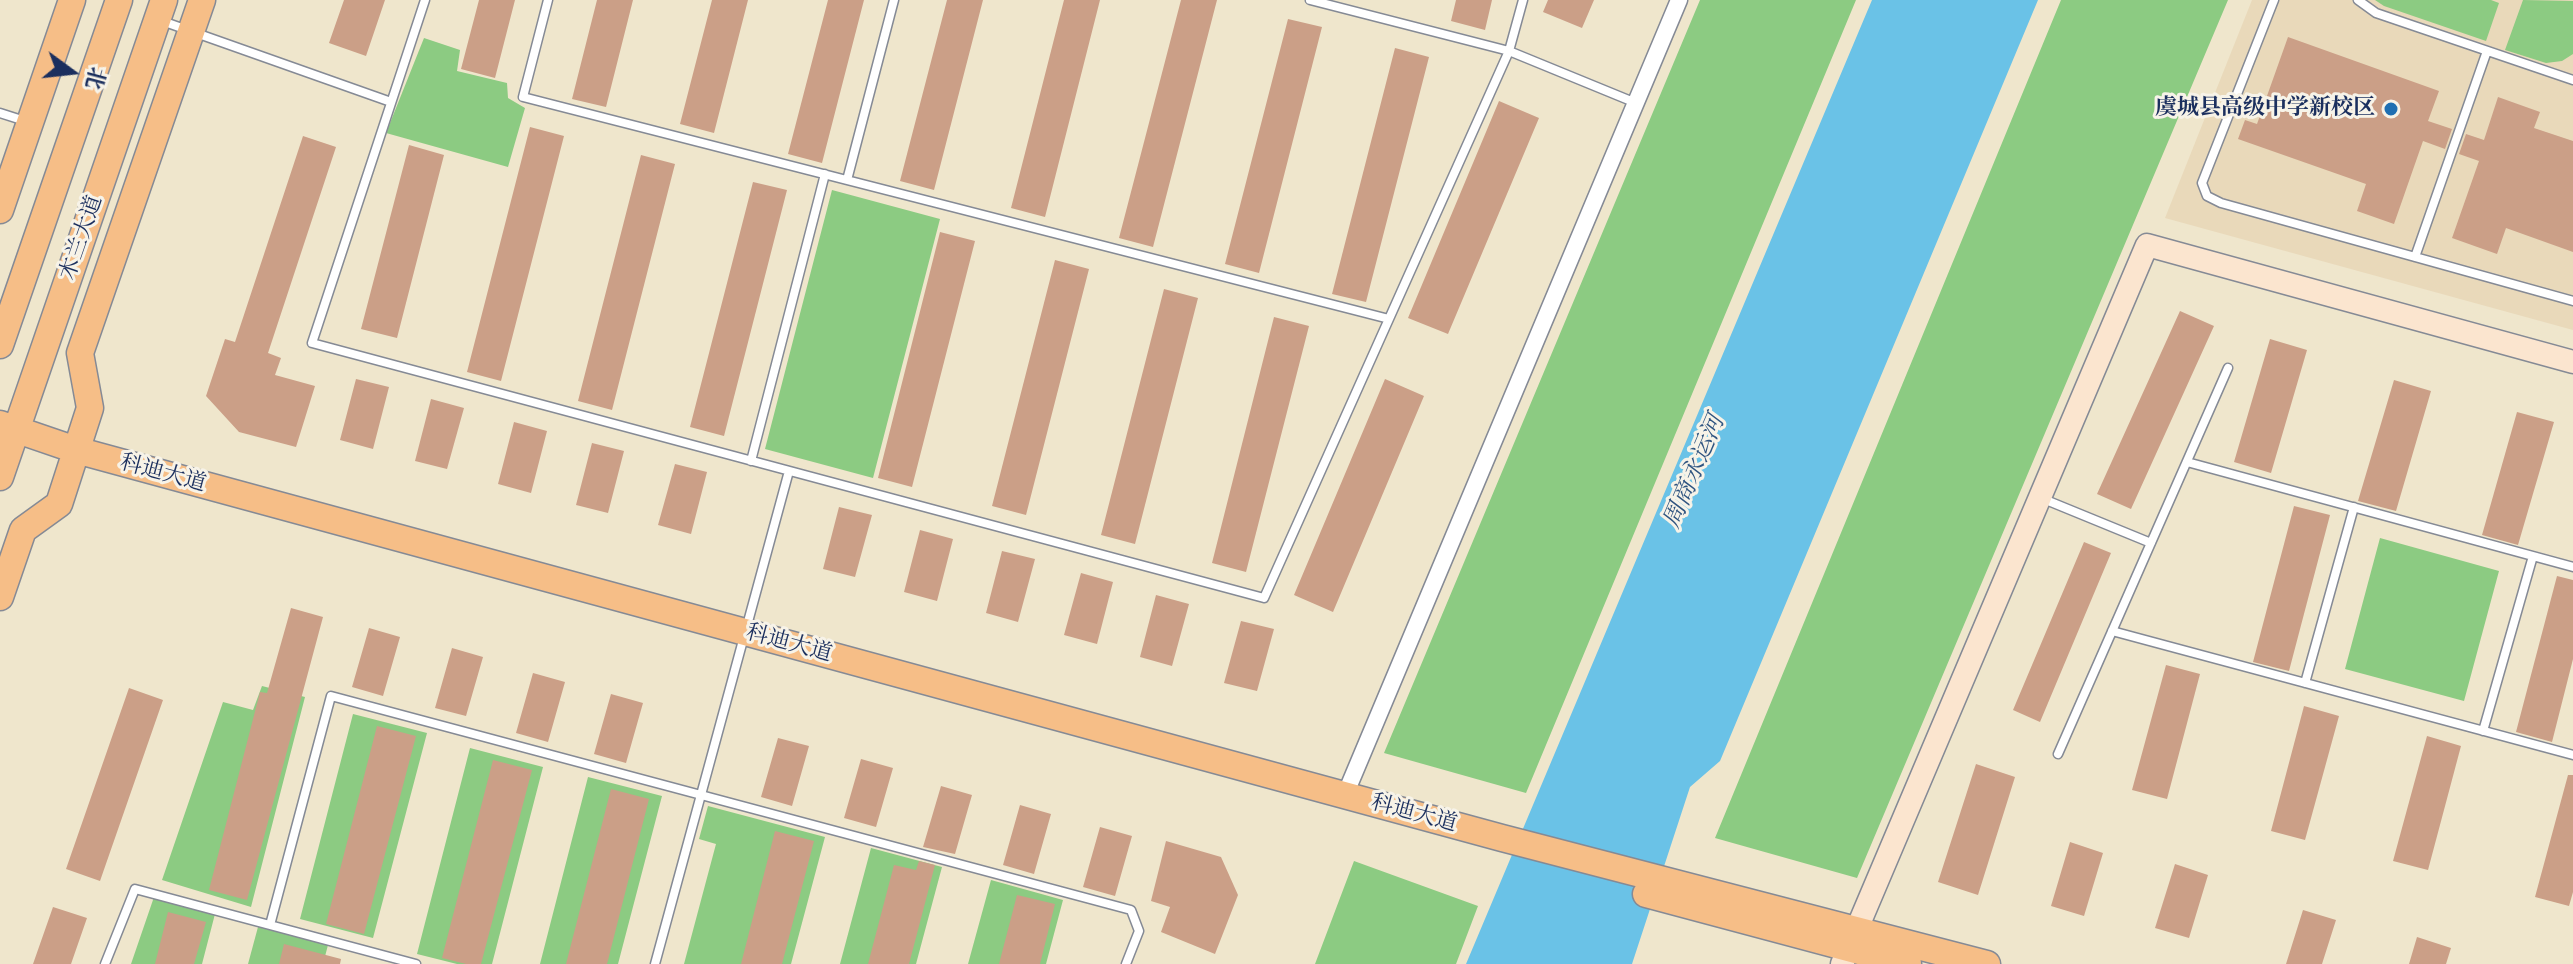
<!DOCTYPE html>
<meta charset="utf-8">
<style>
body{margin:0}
#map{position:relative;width:2573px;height:964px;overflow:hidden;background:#efe6cc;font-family:"IM FELL French Canon","Noto Serif SC",serif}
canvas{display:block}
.north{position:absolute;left:32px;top:32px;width:80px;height:80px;-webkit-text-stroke:6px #f7f3e8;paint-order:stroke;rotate:105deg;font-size:22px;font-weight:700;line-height:32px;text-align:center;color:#1b2f5e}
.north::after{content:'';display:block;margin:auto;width:28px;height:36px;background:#1b2f5e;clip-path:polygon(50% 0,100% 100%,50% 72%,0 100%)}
</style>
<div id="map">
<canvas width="2573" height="964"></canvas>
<div class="north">北</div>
</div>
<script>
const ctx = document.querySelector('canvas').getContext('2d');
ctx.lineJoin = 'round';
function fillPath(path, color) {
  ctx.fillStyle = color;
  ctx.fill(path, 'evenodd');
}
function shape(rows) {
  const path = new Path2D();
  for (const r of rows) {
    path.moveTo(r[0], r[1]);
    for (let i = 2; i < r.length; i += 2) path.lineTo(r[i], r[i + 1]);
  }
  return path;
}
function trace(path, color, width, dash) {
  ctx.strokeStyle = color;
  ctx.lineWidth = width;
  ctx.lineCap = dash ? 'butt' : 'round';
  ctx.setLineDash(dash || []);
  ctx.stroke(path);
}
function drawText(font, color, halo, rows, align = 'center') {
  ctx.font = font + ' "IM FELL French Canon","Noto Serif SC",serif';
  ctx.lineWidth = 6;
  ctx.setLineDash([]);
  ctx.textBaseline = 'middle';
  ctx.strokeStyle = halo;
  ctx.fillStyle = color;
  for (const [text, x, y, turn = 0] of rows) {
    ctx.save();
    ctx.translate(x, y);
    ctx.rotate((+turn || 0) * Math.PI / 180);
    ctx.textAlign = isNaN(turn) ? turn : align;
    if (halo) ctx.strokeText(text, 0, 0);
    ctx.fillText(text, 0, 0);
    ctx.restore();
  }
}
fillPath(shape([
 [2252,0,2573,0,2573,330,2165,218]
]), '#e9d9ba');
fillPath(shape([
 [1700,0,1856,0,1526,793,1384,753],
 [2061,0,2228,0,1857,878,1715,838],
 [2375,0,2491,0,2499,3,2486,41,2384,6],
 [2523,0,2573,1,2573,54,2562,61,2546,63,2505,50],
 [424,38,460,50,457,71,507,83,508,98,525,108,508,167,386,133],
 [832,190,940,219,873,478,765,449],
 [2380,538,2499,571,2464,701,2345,669],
 [262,686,305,697,251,907,162,880,223,702,253,710],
 [353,714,427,733,373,938,300,919],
 [470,748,543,767,492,964,457,964,417,954],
 [588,777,662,796,618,964,540,964],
 [708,806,825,837,791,964,684,964,716,844,699,839],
 [871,848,942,867,916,964,840,964],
 [1354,861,1478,906,1456,964,1315,964],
 [991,880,1063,900,1046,964,968,964],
 [154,897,215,914,202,964,131,964],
 [258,927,328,945,323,964,248,964]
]), '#8ccb82');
fillPath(shape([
 [1872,0,2038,0,1720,761,1690,787,1632,964,1466,964]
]), '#6ac2e7');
fillPath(shape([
 [344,0,385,0,366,56,329,43],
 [479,0,515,0,495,78,461,69],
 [597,0,633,0,606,107,572,99],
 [712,0,748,0,714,133,680,124],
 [828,0,864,0,822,163,788,154],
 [947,0,983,0,934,190,900,181],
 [1064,0,1100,0,1045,217,1011,208],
 [1181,0,1217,0,1153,247,1119,238],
 [1456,0,1492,0,1485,30,1451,21],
 [1548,0,1594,0,1582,28,1543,12],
 [1288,19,1322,27,1259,273,1225,264],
 [2288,37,2439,91,2428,121,2452,129,2445,149,2423,141,2394,224,2357,211,2366,184,2238,139,2245,120,2257,124],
 [1395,48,1429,57,1366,302,1332,294],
 [2498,97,2540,112,2534,128,2573,141,2573,252,2506,228,2497,254,2452,238,2479,161,2459,154,2466,134,2484,140],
 [1499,101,1539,118,1448,334,1408,318],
 [530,127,564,136,501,381,467,372],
 [303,136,336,147,268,353,281,358,275,375,315,386,296,447,239,432,206,396,225,339,235,342],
 [409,145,444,155,397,338,361,329],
 [641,155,675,164,612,410,578,401],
 [753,182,787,190,724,436,690,427],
 [940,232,975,241,912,487,878,478],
 [1055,260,1089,269,1026,515,992,506],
 [1164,289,1198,298,1135,544,1101,535],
 [2180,311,2214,326,2131,509,2097,494],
 [1274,317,1309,326,1246,572,1212,563],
 [2270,339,2307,350,2271,473,2234,462],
 [356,379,389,387,373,449,340,440],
 [1385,379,1424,396,1333,612,1294,595],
 [2394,380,2431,391,2396,511,2358,501],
 [431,399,464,408,447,469,415,461],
 [2517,412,2554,422,2518,545,2482,535],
 [514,422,547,431,531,493,498,484],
 [592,443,624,451,608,513,576,505],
 [675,464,707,472,691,534,658,525],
 [2294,506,2330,515,2289,671,2253,662],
 [839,507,872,515,855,577,823,569],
 [920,530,953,539,937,601,904,592],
 [2084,542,2111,553,2040,722,2013,710],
 [1002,551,1035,559,1018,622,986,613],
 [1081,573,1113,582,1097,644,1064,635],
 [2557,576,2573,580,2573,659,2552,742,2516,732],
 [1156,595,1189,604,1172,666,1140,657],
 [291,608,323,617,247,900,209,890,260,692,267,693],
 [1241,621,1274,629,1257,691,1224,683],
 [369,628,400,637,383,696,352,687],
 [452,648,483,657,466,716,435,708],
 [2166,665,2200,674,2167,799,2132,790],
 [533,673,565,682,548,742,516,733],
 [129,688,163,700,100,881,66,869],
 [611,694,643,703,626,763,594,754],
 [2304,706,2339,716,2305,840,2271,831],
 [377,726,416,736,364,934,326,924],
 [2427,736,2461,746,2428,870,2393,861],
 [778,738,809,746,792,806,761,797],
 [861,759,893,768,876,827,844,818],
 [493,760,532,770,481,964,466,964,442,958],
 [1976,764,2015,777,1978,895,1938,882],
 [2568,775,2573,775,2573,892,2569,906,2535,897],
 [941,786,972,795,955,854,923,847],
 [611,789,649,799,607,964,566,964],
 [1020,805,1051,814,1034,874,1003,865],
 [1100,827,1132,836,1115,896,1083,887],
 [775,831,814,841,782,964,741,964],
 [1166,841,1221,857,1238,895,1215,954,1161,932,1170,907,1151,901],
 [2070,842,2103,853,2084,916,2051,906],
 [919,861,935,865,909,964,868,964,894,865,916,870],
 [2175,864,2208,875,2189,938,2155,928],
 [1017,895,1055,904,1040,964,999,964],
 [53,907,87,918,71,964,33,964],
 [2303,910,2336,920,2322,964,2286,964],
 [168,912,206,922,194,964,155,964],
 [2417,937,2451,948,2446,964,2409,964],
 [284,944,341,959,340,964,279,964]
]), '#cb9f87');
const lane = shape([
 [425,0,312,343,1264,598,1509,51,1523,0],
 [548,0,523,97,1389,319],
 [1310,0,1509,51,1636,103],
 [2274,0,2202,183,2207,196,2221,203,2573,301],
 [2358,0,2376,13,2573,80],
 [162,21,391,102],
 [0,113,25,121],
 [847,180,894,0],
 [2415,257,2487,51],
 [751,461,825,174],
 [2187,462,2573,567],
 [2041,498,2151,543],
 [2112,631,2573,755],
 [2305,683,2354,507],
 [2483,731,2533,556],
 [2058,754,2228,368],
 [270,925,331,696,1131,910,1139,931,1126,964],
 [105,964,135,889,416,964],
 [655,964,789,471]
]);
const street = shape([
 [1345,795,1679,0]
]);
const secondary = shape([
 [1842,964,2147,245,2573,362]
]);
const primary = shape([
 [0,210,72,0],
 [0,345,119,0],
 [0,424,76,450,1502,838,1987,964],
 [0,477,164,0],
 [0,597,23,530,59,504,90,408,80,353,202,0],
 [1646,894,1908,964]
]);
trace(lane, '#858a95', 11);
trace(street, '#858a95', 19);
trace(secondary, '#858a95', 25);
trace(primary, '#858a95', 29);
trace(lane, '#fff', 8);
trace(street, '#fff', 16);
trace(secondary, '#fbe5cf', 22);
trace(primary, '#f6be87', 26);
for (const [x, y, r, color] of [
 [2391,109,8,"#1f6fb2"]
]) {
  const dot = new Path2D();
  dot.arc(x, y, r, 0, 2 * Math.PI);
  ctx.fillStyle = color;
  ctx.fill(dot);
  trace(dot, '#f7f3e8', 3);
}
drawText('bold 22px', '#1b2f5e', '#f7f3e8', [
 ["虞城县高级中学新校区",2375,109]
], 'right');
drawText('22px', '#1b2f5e', '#f7f3e8', [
 ["木兰大道",82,238,-71],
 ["科迪大道",163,474,15],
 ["科迪大道",789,644,15],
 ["科迪大道",1414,814,15]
]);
drawText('italic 24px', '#2f5480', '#f7f3e8', [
 ["周商永运河",1695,472,-67]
]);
</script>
